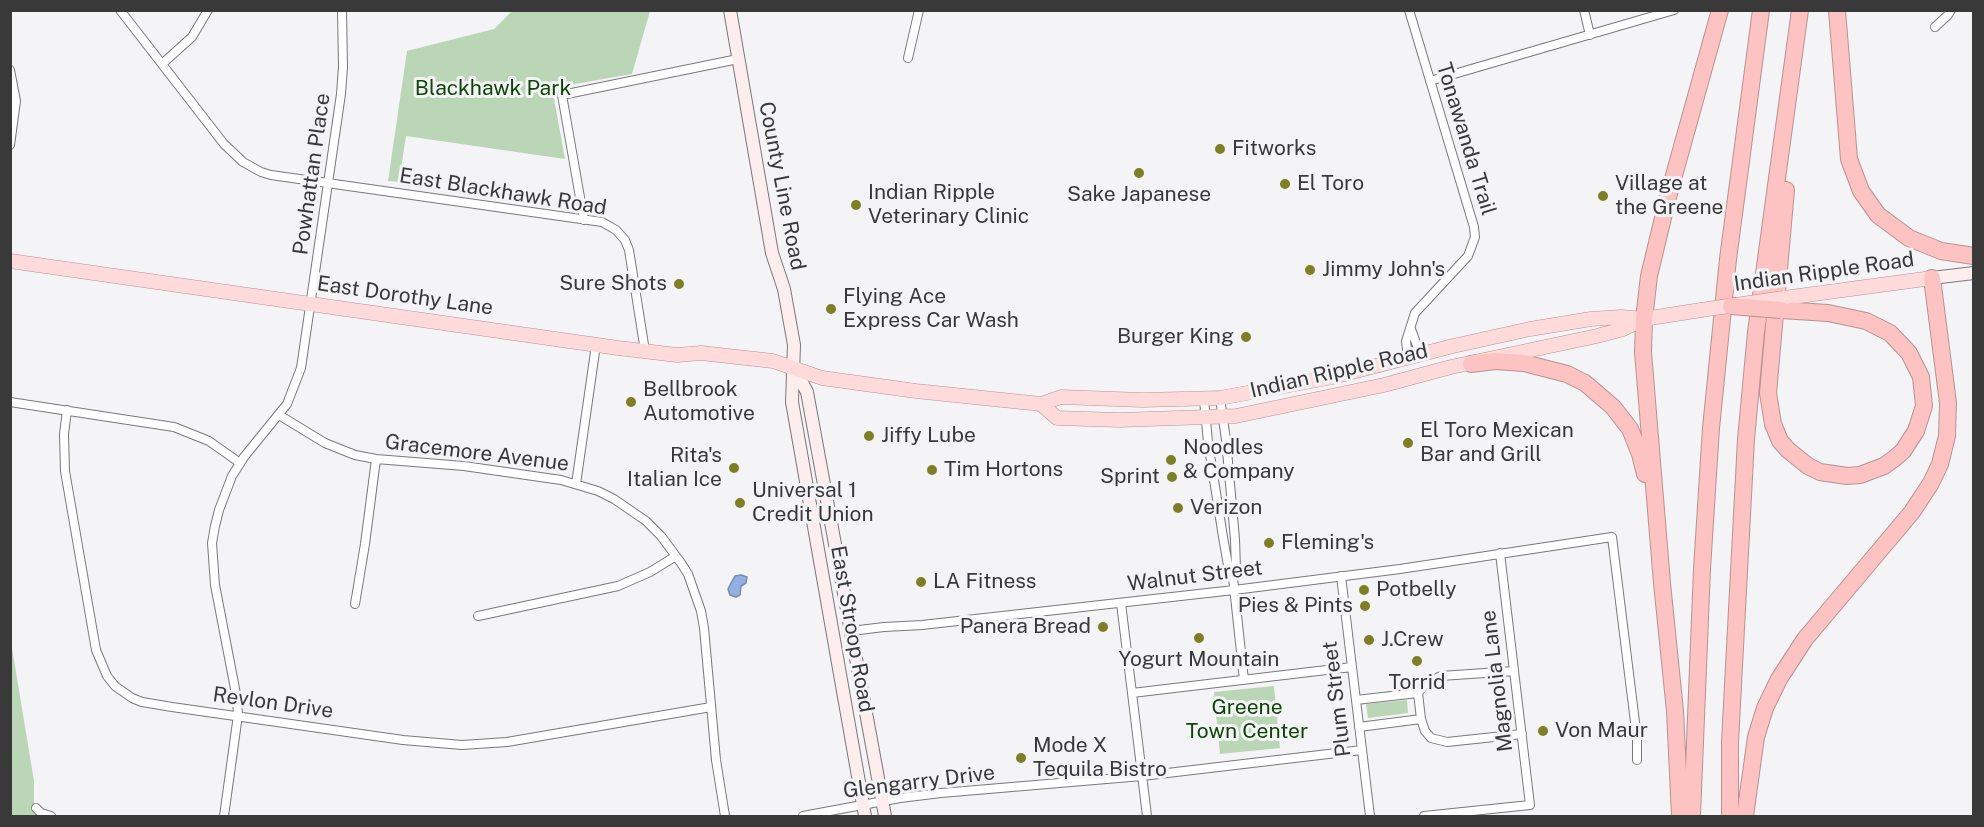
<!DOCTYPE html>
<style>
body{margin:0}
#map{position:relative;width:1984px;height:827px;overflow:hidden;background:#f4f3f6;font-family:"Public Sans",sans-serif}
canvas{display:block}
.frame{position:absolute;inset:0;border:12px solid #39393a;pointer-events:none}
</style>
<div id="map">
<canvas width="1984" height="827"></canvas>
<div class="frame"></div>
</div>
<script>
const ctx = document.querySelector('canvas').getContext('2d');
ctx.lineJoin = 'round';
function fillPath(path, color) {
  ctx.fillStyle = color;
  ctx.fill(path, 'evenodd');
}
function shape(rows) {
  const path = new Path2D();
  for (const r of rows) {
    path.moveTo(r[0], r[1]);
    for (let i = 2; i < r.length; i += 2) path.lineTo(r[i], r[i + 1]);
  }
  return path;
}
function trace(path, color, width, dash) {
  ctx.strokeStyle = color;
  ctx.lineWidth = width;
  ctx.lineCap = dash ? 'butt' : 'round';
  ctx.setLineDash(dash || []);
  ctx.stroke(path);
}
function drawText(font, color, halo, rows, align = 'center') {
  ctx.font = font + ' "Public Sans",sans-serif';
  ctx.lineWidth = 6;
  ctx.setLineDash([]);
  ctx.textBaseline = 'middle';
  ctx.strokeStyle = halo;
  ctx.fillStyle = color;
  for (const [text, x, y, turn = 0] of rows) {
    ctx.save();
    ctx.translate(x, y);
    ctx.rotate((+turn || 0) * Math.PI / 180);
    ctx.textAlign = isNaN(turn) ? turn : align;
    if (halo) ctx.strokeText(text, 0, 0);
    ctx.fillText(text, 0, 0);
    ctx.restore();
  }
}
fillPath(shape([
 [513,10,650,11,632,74,552,88,565,159,406,136,399,182,388,181,407,51,494,29],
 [10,636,34,781,34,803,36,808,50,816,11,816],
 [1274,686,1280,748,1220,754,1214,692],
 [1407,700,1408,713,1368,718,1366,704]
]), '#bbd5b7');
const water = shape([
 [741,575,747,577,746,583,741,586,740,595,736,597,730,595,728,589,731,583,735,576,741,575]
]);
fillPath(water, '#93b0e2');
trace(water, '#788cb0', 1.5);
const minor = shape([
 [120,10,224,144,243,162,261,172,271,175,602,222,616,230,625,240,629,250,645,351],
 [1584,10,1590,35],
 [1935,27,1948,15,1951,10],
 [908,58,919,10],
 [162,64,192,37,208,10],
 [10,70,16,101,10,145],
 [1430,81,1674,10],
 [584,220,562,95,738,59],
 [1411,329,1420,354],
 [1408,357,1406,341,1415,313,1468,256,1475,237,1474,227,1409,10],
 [1220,398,1226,440,1235,539,1236,570,1233,578],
 [1204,400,1208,442,1223,537,1229,571,1233,578,1244,680],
 [10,402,174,427,209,441,240,463],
 [67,410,64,434,65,471,96,650,107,676,115,686,132,698,142,702,172,707,403,740,462,745,507,742,711,707],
 [279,415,325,443,355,455,376,459,464,466,561,480,598,491,614,499,646,521,661,536,681,563,688,574,701,611,704,628,716,760,725,816],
 [576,484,596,345],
 [1341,576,1370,816],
 [1121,603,1147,816],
 [355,604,365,544,376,459],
 [478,616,618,586,650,572,676,556],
 [851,631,884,627,922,625,1234,590,1400,569,1612,537,1637,738,1637,760],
 [1514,671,1441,676,1426,683,1418,693,1421,719,1425,731,1431,738,1447,742,1522,734],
 [1132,693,1352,667],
 [1356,700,1418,693],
 [1359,727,1421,719],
 [36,808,41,813,51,816],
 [224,816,238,715,237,699,215,585,212,543,215,526,219,510,232,476,244,457,287,404,301,368,341,94,343,67,342,10],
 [803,816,900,798,941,793,1142,776,1362,750],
 [1424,816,1530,805,1500,553]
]);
const secondary = shape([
 [730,10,772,253,784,289,794,345,792,402,865,816],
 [1932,278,1974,273],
 [795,369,807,392,885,816]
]);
const primary = shape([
 [10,261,618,348,677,355,701,353,773,361,822,378,916,391,1041,404,1061,397,1142,400,1220,398,1333,377,1453,346,1530,329,1591,319,1621,317,1644,319],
 [1784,298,1932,278],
 [1041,404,1057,418,1119,420,1236,416,1384,385,1451,367,1597,336,1623,329,1644,319,1701,310]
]);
const motorway = shape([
 [1837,10,1849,159,1861,191,1878,215,1909,238,1941,251,1974,256],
 [1781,310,1828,313,1866,321,1890,333,1909,353,1921,377,1924,406,1916,431,1903,451,1895,458,1884,466,1860,475,1847,476,1820,472,1808,466,1788,450,1780,441,1773,424,1768,393,1786,190],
 [1471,364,1495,361,1524,363,1567,374,1585,383,1613,407,1630,429,1640,454,1645,474],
 [1680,816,1675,711,1662,583,1643,352,1644,319,1649,276,1668,197,1720,10],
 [1692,816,1702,569,1711,428,1728,259,1761,10],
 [1730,816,1730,742,1746,439,1756,332,1800,10],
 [1745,816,1756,737,1765,708,1779,679,1805,639,1912,512,1931,483,1940,464,1947,436,1948,403,1932,278]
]);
trace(minor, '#79787b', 10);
trace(secondary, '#79787b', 14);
trace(primary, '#b89292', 15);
trace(motorway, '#b89292', 18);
trace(minor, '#fff', 8);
trace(secondary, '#feeded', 12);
trace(primary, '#fedada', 14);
trace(motorway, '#fdc2c2', 16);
const primaryBridge = shape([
 [1701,310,1784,298]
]);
const motorwayBridge = shape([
 [1731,306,1781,310]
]);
trace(primaryBridge, '#b89292', 15, []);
trace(motorwayBridge, '#b89292', 18, []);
trace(primaryBridge, '#fedada', 14);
trace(motorwayBridge, '#fdc2c2', 16);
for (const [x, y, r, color] of [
 [1220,149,6,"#7e7e26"],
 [1139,173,6,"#7e7e26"],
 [1285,184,6,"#7e7e26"],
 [1603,196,6,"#7e7e26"],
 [856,205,6,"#7e7e26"],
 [1310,270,6,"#7e7e26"],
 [679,284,6,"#7e7e26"],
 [831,309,6,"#7e7e26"],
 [1246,337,6,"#7e7e26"],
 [631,402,6,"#7e7e26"],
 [869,436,6,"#7e7e26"],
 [1408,443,6,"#7e7e26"],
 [1171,460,6,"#7e7e26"],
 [734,468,6,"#7e7e26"],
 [932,470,6,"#7e7e26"],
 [1172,477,6,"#7e7e26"],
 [740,503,6,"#7e7e26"],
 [1178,508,6,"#7e7e26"],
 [1269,543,6,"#7e7e26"],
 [921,582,6,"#7e7e26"],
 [1364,590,6,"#7e7e26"],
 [1365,606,6,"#7e7e26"],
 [1103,627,6,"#7e7e26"],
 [1199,638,6,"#7e7e26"],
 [1369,640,6,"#7e7e26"],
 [1417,661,6,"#7e7e26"],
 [1543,731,6,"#7e7e26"],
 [1021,758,6,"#7e7e26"]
]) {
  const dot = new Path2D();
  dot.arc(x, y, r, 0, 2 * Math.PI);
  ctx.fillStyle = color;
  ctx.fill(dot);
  trace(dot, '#f4f3f6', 2);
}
drawText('21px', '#0c4606', '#f4f3f6', [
 ["Blackhawk Park",493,89],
 ["Greene",1247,708],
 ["Town Center",1247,732]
]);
drawText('21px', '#39393a', '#f4f3f6', [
 ["Tonawanda Trail",1466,139,73],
 ["Powhattan Place",312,174,-82],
 ["County Line Road",782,186,79],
 ["East Blackhawk Road",503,192,9],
 ["Indian Ripple Road",1824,272,-8],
 ["East Dorothy Lane",405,296,8],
 ["Indian Ripple Road",1339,371,-13],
 ["Gracemore Avenue",477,453,7],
 ["Walnut Street",1195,576,-7],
 ["East Stroop Road",852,629,80],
 ["Magnolia Lane",1497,681,-97],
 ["Plum Street",1337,699,-97],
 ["Revlon Drive",273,703,8],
 ["Glengarry Drive",919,782,-7]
]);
drawText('21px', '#39393a', '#f4f3f6', [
 ["Fitworks",1232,149],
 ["El Toro",1297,184],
 ["Village at",1615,184],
 ["the Greene",1615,208],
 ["Indian Ripple",868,193],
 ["Veterinary Clinic",868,217],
 ["Sake Japanese",1139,195,"center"],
 ["Jimmy John's",1322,270],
 ["Sure Shots",667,284,"right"],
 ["Flying Ace",843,297],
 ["Express Car Wash",843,321],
 ["Burger King",1234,337,"right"],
 ["Bellbrook",643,390],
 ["Automotive",643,414],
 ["El Toro Mexican",1420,431],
 ["Bar and Grill",1420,455],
 ["Jiffy Lube",881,436],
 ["Noodles",1183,448],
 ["& Company",1183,472],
 ["Rita's",722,456,"right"],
 ["Italian Ice",722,480,"right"],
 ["Tim Hortons",944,470],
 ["Sprint",1160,477,"right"],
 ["Universal 1",752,491],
 ["Credit Union",752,515],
 ["Verizon",1190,508],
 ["Fleming's",1281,543],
 ["LA Fitness",933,582],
 ["Potbelly",1376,590],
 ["Pies & Pints",1353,606,"right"],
 ["Panera Bread",1091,627,"right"],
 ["J.Crew",1381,640],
 ["Yogurt Mountain",1199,660,"center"],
 ["Torrid",1417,683,"center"],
 ["Von Maur",1555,731],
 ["Mode X",1033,746],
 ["Tequila Bistro",1033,770]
], 'left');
</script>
